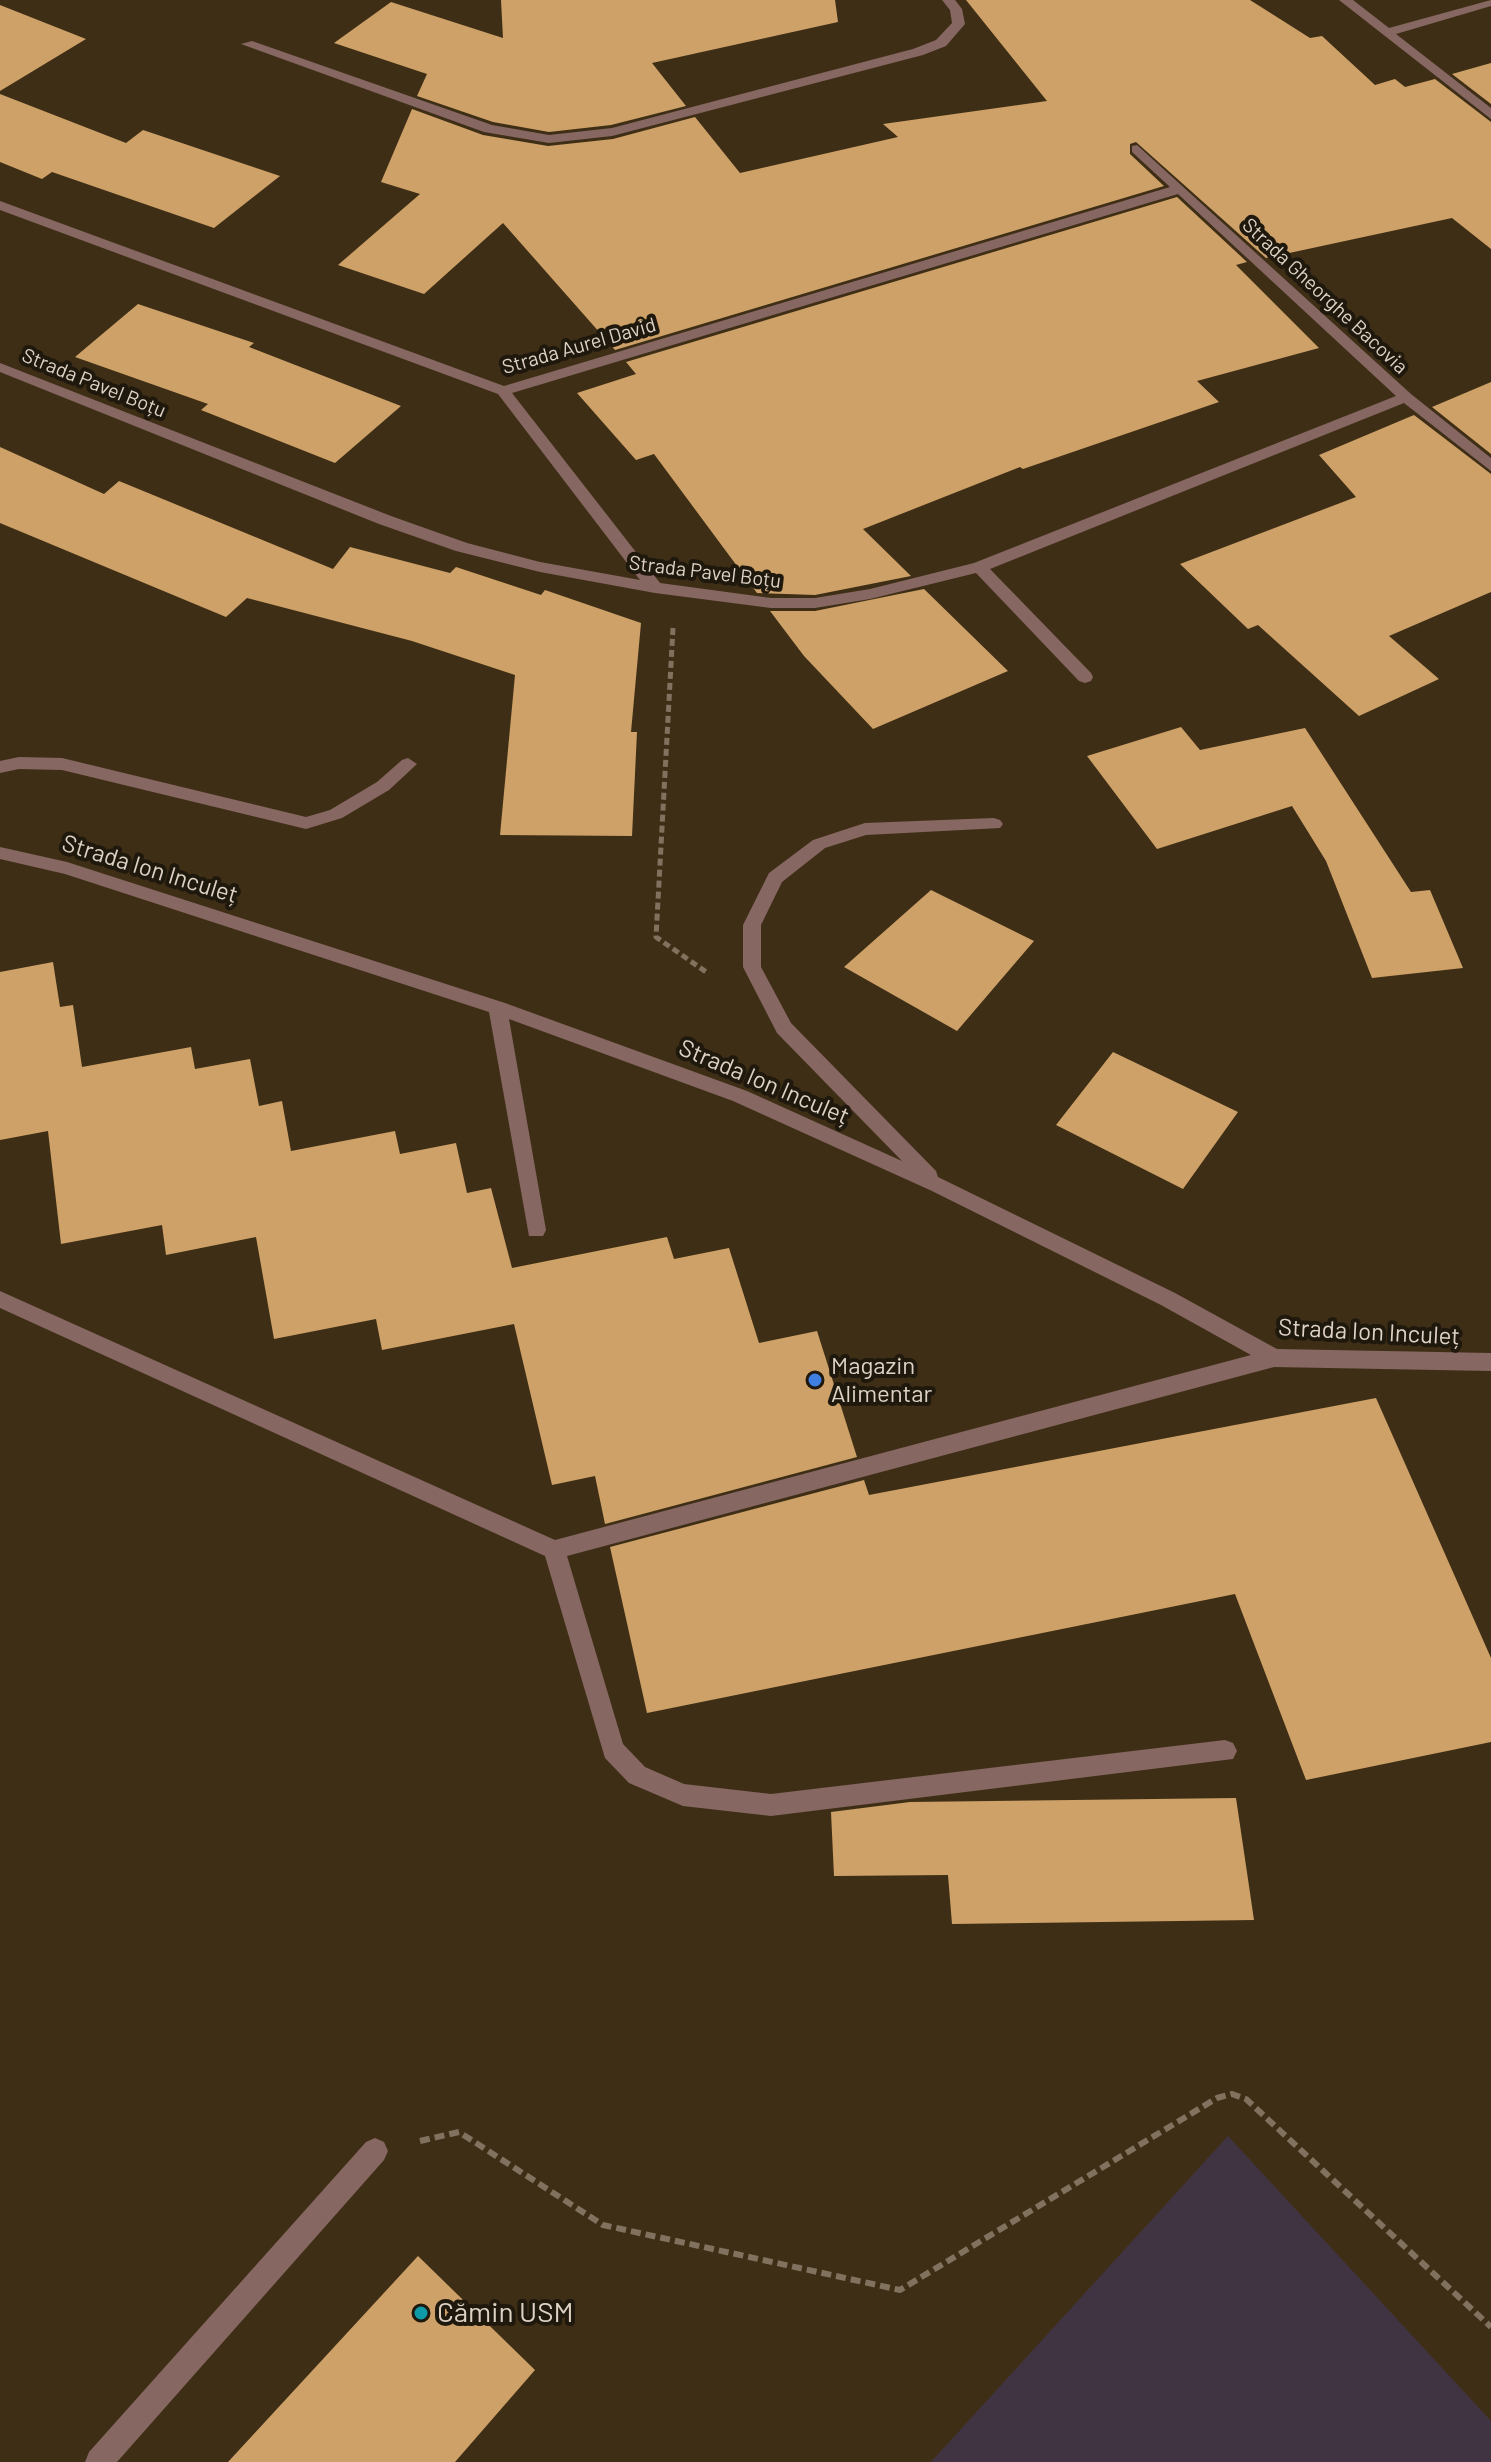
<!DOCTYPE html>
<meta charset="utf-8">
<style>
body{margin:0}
canvas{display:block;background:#3f2e16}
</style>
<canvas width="1491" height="2462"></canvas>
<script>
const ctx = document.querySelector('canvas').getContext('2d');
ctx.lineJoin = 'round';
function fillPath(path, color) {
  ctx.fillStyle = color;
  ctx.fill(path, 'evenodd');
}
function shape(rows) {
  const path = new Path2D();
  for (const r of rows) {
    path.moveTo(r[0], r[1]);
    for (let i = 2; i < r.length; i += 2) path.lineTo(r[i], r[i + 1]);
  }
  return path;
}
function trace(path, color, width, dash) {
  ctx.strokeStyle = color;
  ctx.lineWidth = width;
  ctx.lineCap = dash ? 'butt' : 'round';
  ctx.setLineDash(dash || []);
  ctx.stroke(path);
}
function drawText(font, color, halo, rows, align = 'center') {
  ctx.font = font + ' Barlow,sans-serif';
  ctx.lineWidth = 8;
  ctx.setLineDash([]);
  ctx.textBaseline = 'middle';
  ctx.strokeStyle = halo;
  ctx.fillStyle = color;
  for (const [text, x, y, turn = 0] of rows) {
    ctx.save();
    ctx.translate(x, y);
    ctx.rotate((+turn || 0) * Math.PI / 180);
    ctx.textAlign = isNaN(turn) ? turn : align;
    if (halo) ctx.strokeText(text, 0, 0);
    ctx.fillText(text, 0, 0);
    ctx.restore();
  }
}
fillPath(shape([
 [1228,2136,1491,2421,1491,2462,931,2462]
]), '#403442');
fillPath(shape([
 [501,0,835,0,838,22,652,63,686,106,611,125,549,132,493,122,417,96,427,74,334,43,391,2,503,38],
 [966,0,1250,0,1310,38,1322,36,1375,85,1395,79,1405,87,1435,79,1491,122,1491,249,1452,218,1266,258,1136,142,1130,144,1130,154,1164,186,615,350,503,223,424,294,338,265,420,194,381,182,412,109,483,135,548,146,613,139,695,117,740,173,898,137,883,124,1047,101],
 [0,5,86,39,0,91],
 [1491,63,1491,104,1452,74],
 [0,94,126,143,143,130,280,176,214,228,52,172,42,179,0,162],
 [1177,197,1247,262,1236,265,1319,348,1197,381,1219,402,1023,469,1020,467,863,529,911,576,815,595,757,593,654,454,636,460,577,393,636,374,626,362],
 [138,304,254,343,249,347,401,406,335,463,201,410,208,404,75,357],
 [1491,382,1491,454,1432,407],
 [1414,415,1491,474,1491,592,1389,636,1439,679,1359,716,1258,625,1248,629,1180,564,1356,497,1319,455],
 [0,447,104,494,119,481,333,569,350,547,450,573,456,567,541,595,545,590,641,623,631,732,637,732,632,836,500,835,515,675,412,641,247,598,226,617,0,523],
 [924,589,1008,671,873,729,804,656,770,611,815,611],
 [1181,727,1200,750,1305,728,1411,892,1430,890,1463,968,1372,978,1326,861,1292,806,1157,849,1087,756],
 [931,890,1034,941,957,1031,844,967],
 [53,962,60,1007,73,1005,82,1067,191,1047,195,1069,250,1059,259,1106,282,1101,291,1151,395,1131,400,1154,456,1143,467,1193,491,1188,512,1268,667,1237,674,1259,729,1248,759,1343,817,1331,857,1457,605,1524,595,1476,552,1485,514,1324,382,1350,376,1319,274,1339,256,1237,166,1255,162,1225,61,1244,48,1131,0,1140,0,972],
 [1113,1052,1238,1112,1183,1189,1056,1125],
 [1376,1398,1491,1658,1491,1742,1306,1780,1235,1594,647,1713,610,1547,864,1480,869,1495],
 [1236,1798,1254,1920,952,1924,948,1875,834,1876,831,1812,910,1802],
 [418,2256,535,2370,455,2462,228,2462]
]), '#cda167');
trace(shape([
 [673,628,656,937,709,974]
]), '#80725e', 5, [7, 4]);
trace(shape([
 [420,2141,459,2132,603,2225,900,2290,1217,2098,1232,2094,1246,2099,1491,2327]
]), '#80725e', 6, [10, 5]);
fillPath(shape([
 [942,0,955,0,962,9,965,24,946,46,923,55,612,136,549,143,484,132,241,44,252,41,492,125,549,135,612,128,913,49,936,40,952,23,950,10,942,0],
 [1339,0,1353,0,1389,28,1491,0,1491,6,1396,34,1491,108,1491,119,1339,0],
 [1137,145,1411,394,1491,458,1491,471,1404,403,990,569,1091,673,1093,677,1091,681,1085,683,1079,681,976,573,870,599,815,608,771,608,655,593,540,572,456,551,379,524,0,372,0,363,391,516,467,543,540,562,640,580,498,394,0,210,0,201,504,386,1170,187,1132,152,1132,146,1137,145],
 [1178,194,1396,396,974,563,870,589,815,598,771,598,660,583,512,393,1178,194],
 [19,757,62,758,306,817,330,810,377,782,402,760,408,758,417,764,389,790,342,818,306,829,62,770,19,769,0,773,0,761,19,757],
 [994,818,1000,820,1003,824,1000,828,866,835,825,848,782,882,761,925,761,967,791,1023,936,1171,938,1177,1175,1293,1277,1349,1491,1353,1491,1371,1274,1367,567,1556,623,1744,645,1767,684,1784,771,1794,1225,1740,1233,1743,1237,1751,1233,1759,771,1816,683,1806,629,1783,605,1758,545,1556,0,1308,0,1291,555,1540,1251,1355,1161,1305,932,1191,733,1101,509,1019,546,1230,543,1236,529,1236,489,1012,65,874,0,859,0,847,67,862,505,1003,747,1091,902,1161,777,1033,743,967,743,925,769,873,813,840,865,823,994,818],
 [375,2138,384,2142,388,2151,384,2160,117,2462,85,2462,89,2452,366,2142,375,2138]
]), '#866762');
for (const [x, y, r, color] of [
 [815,1380,8,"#3f7fe0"],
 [421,2313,8,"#0f9aa8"]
]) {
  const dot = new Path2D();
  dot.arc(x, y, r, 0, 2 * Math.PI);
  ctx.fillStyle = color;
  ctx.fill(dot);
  trace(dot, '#1f180d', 3);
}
drawText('20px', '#ddd2c4', '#1f180d', [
 ["Strada Gheorghe Bacovia",1325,296,43],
 ["Strada Aurel David",579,346,-16],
 ["Strada Pavel Boțu",94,383,22],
 ["Strada Pavel Boțu",705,572,7]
]);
drawText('24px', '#ddd2c4', '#1f180d', [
 ["Strada Ion Inculeț",150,869,17],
 ["Strada Ion Inculeț",764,1082,23],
 ["Strada Ion Inculeț",1369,1332,3]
]);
drawText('24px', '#ddd2c4', '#1f180d', [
 ["Magazin",831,1366],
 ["Alimentar",831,1394]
], 'left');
drawText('28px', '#ddd2c4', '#1f180d', [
 ["Cămin USM",437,2313]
], 'left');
</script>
